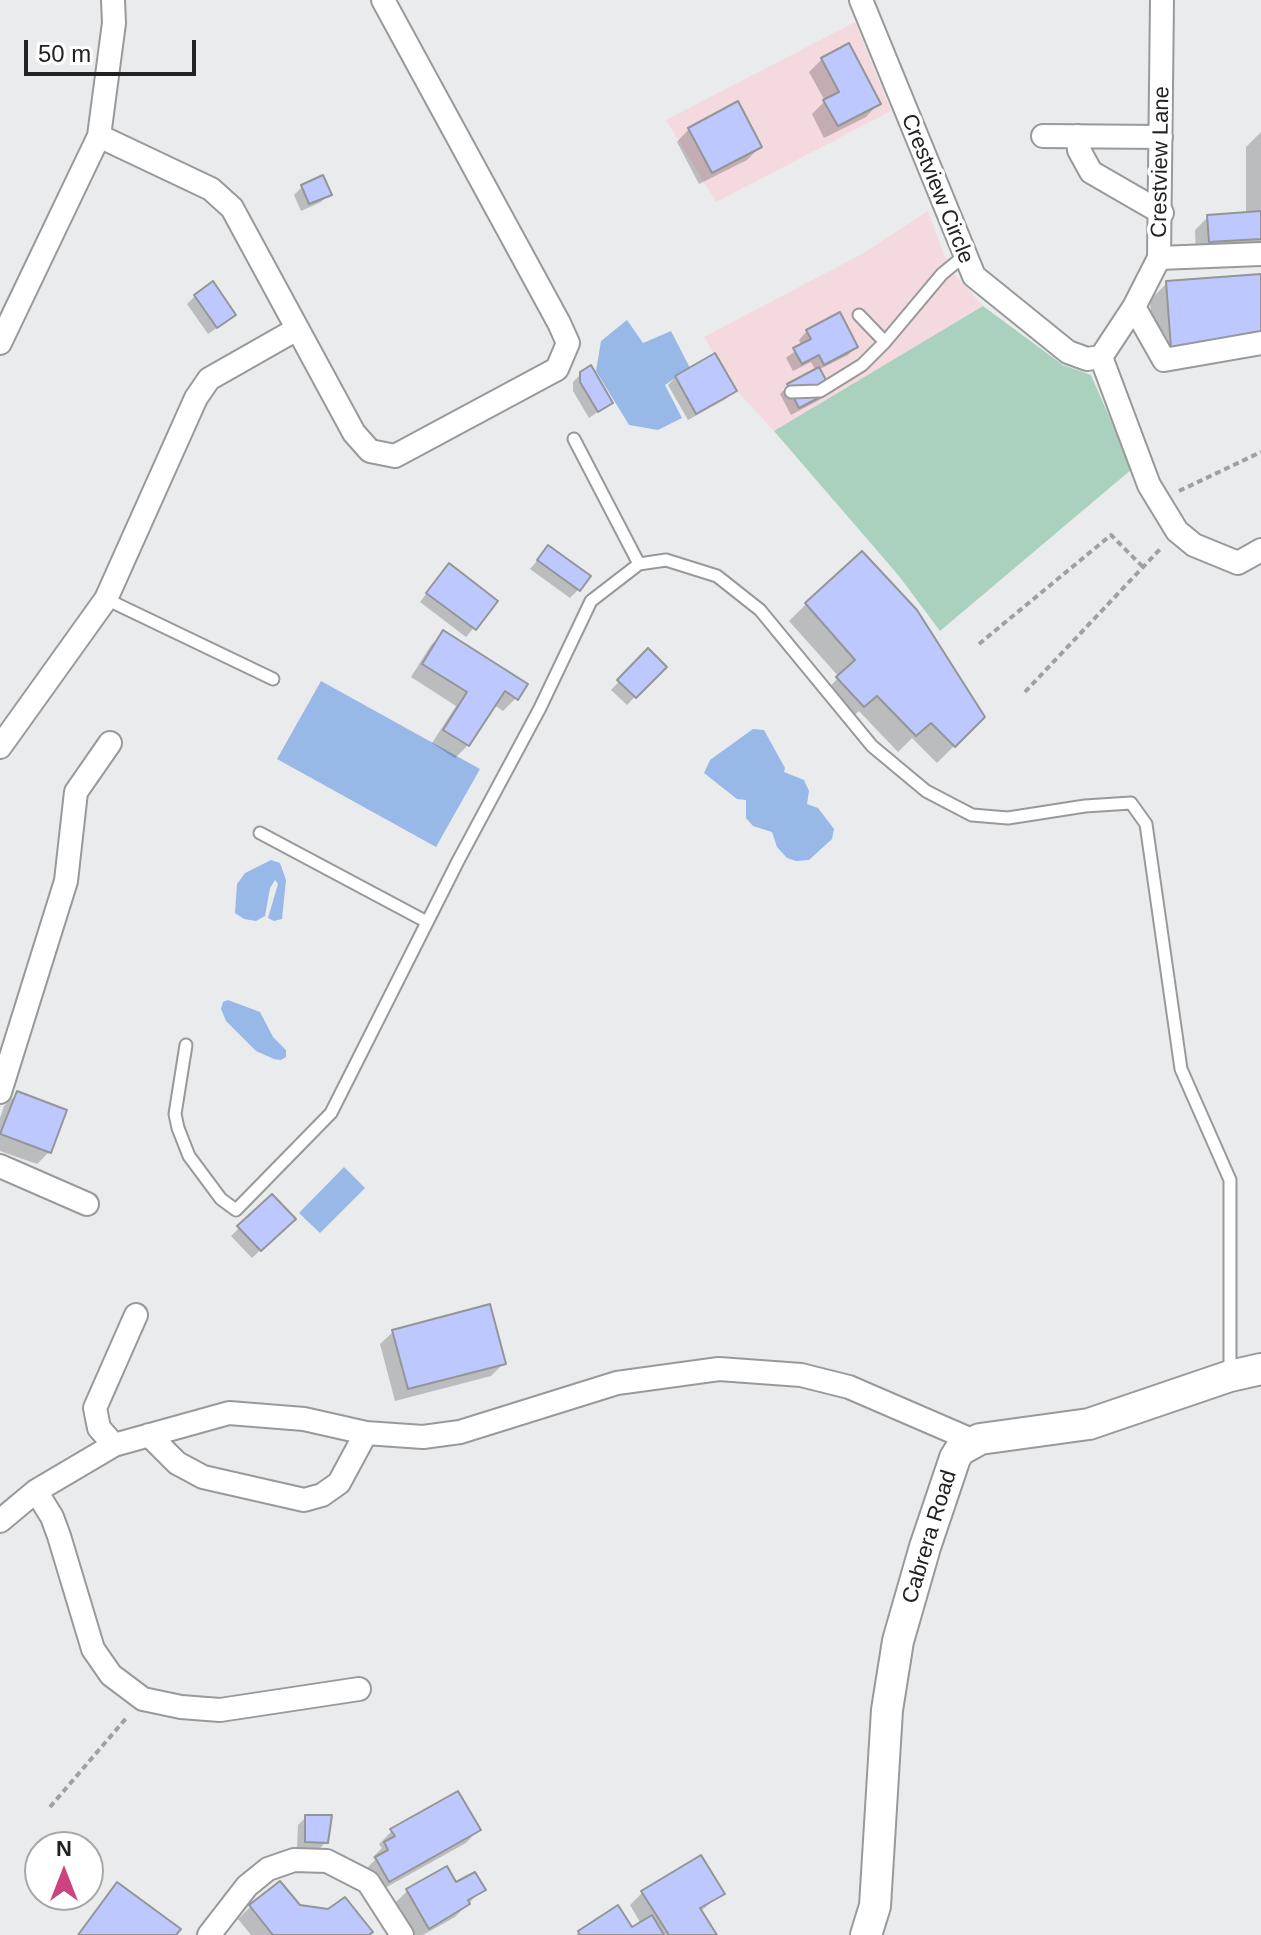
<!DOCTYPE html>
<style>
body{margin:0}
#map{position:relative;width:1261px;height:1935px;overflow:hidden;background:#eaebed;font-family:Helvetica,sans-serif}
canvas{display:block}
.north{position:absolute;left:24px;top:1831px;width:80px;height:80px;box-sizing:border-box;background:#fff;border:2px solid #a7a7a7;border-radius:50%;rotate:0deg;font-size:22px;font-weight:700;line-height:32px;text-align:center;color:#222223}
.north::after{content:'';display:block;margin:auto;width:28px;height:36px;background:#cc437e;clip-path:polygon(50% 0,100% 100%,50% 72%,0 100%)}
.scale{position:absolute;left:24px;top:40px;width:172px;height:36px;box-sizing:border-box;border:4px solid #222223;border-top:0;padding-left:10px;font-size:24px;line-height:28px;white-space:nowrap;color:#222223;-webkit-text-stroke:6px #fff;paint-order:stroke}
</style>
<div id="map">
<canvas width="1261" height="1935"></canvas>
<div class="north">N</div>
<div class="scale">50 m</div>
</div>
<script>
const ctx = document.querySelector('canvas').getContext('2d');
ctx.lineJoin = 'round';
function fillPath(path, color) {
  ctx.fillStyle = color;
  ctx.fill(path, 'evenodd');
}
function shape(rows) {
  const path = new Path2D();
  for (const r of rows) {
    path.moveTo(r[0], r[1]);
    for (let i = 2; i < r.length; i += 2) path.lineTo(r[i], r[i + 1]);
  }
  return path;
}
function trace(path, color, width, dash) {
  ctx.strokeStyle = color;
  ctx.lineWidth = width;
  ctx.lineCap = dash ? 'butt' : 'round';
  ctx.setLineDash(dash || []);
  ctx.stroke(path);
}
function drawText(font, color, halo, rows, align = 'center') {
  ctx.font = font + ' Helvetica,sans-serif';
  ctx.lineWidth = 7;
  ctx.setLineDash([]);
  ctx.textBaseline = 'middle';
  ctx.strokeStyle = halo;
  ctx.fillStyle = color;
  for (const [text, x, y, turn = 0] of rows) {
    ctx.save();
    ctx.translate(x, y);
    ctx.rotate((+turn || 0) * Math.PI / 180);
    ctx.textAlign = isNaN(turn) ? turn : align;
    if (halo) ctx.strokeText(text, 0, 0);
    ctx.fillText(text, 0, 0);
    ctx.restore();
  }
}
fillPath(shape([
 [855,22,891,111,716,202,666,120],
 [928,211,949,268,983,306,774,431,737,391,704,337,862,254]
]), '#f4d9df');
fillPath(shape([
 [983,306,1063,365,1091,375,1132,469,940,631,899,576,774,431]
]), '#aad1be');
fillPath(shape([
 [627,320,643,343,671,331,690,368,665,385,682,418,658,430,629,425,596,371,601,341],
 [321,681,480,769,436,847,277,759],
 [753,729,764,730,785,768,784,772,804,780,809,791,807,804,818,808,834,829,832,839,809,860,796,861,787,858,777,847,772,832,753,826,746,818,746,800,737,799,704,773,710,760],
 [271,860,280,863,286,880,282,919,274,921,268,918,278,884,275,880,270,888,265,916,256,921,244,919,235,913,237,884,245,873],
 [228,1000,260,1012,273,1037,286,1050,286,1057,281,1060,274,1059,256,1051,226,1021,221,1009,223,1002],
 [344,1167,365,1188,320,1233,299,1213]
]), '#98b8e8');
fillPath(shape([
 [822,59,878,104,866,117,824,138,812,114,825,101,809,72],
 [689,129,760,147,747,160,699,184,677,142],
 [1261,132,1261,249,1196,254,1195,230,1208,217,1246,214,1246,147],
 [302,187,329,194,321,202,301,211,294,195],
 [1261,276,1154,364,1150,300,1167,283],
 [195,296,225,322,208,334,187,304],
 [807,331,856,347,848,355,818,370,830,391,821,399,791,415,780,394,788,386,816,371,811,362,793,371,786,358,802,346,799,340],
 [582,373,611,403,589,418,573,391,573,382],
 [676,377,734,391,726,399,688,420,668,385],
 [548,548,578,590,570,598,530,569],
 [441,574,496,601,466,637,420,602],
 [806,604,983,717,937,763,912,738,898,752,859,711,846,722,821,696,839,677,789,621],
 [443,633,516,698,503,711,494,705,468,745,455,758,432,743,456,706,411,677,431,645],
 [648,651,664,667,627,705,611,690],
 [17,1094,49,1152,37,1164,0,1151,0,1118,4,1106],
 [272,1196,293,1219,252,1258,231,1236],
 [393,1332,504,1363,491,1376,395,1401,380,1344],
 [306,1817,326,1842,318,1850,297,1850,298,1825],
 [478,1830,466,1843,376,1893,364,1871,375,1860,373,1857,382,1848,379,1844,392,1831],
 [446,1868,455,1885,483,1889,455,1917,423,1935,413,1935,394,1904,407,1891],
 [117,1885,174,1935,77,1935],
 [643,1892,722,1893,700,1912,714,1935,576,1935,579,1932,631,1930,641,1924,630,1905],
 [251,1906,299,1906,367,1935,251,1935,238,1919]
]), '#0003');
const building = shape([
 [849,43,881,104,838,126,823,100,839,92,821,58,849,43],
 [738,101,762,147,712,173,688,128,738,101],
 [323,175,332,195,309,204,301,185,323,175],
 [1261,211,1261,239,1209,242,1207,215,1261,211],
 [1261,274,1261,334,1171,348,1166,281,1261,274],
 [213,281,236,315,217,328,194,295,213,281],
 [840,312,858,347,824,365,819,355,802,364,793,348,811,339,806,330,840,312],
 [715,353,737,391,696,414,675,376,715,353],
 [591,365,613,403,598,412,580,382,580,372,591,365],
 [819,367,832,391,799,408,787,384,819,367],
 [548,545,591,576,580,591,537,560,548,545],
 [862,551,917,610,985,717,955,747,931,723,916,736,877,696,864,707,836,677,855,660,805,603,862,551],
 [449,563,498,601,476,630,426,593,449,563],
 [443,630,528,684,518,700,505,691,469,746,443,730,467,692,422,664,443,630],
 [648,648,667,667,636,698,617,680,648,648],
 [17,1091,67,1110,51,1153,0,1134,17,1091],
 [272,1194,296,1219,261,1251,237,1226,272,1194],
 [490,1304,506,1364,408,1389,392,1330,490,1304],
 [458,1791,481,1830,389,1882,375,1857,388,1850,384,1842,395,1836,390,1829,458,1791],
 [305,1815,332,1815,328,1843,305,1842,305,1815],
 [701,1855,725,1894,700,1908,717,1935,669,1935,641,1891,701,1855],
 [447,1866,456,1882,475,1872,486,1890,468,1900,470,1904,429,1929,406,1889,447,1866],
 [280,1881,300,1905,328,1909,345,1897,373,1932,369,1935,273,1935,249,1905,280,1881],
 [117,1882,181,1929,176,1935,78,1935,117,1882],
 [618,1905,632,1927,652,1915,664,1935,580,1935,578,1931,618,1905]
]);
fillPath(building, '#bcc8fe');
trace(building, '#949597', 2);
const lane = shape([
 [859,315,885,342],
 [791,392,820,391,862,365,885,342,942,274,964,256],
 [574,439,639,564],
 [106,599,273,679],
 [260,833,427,922],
 [186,1045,175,1114,178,1128,189,1156,221,1199,236,1210,331,1113,458,861,540,708,591,601,639,564,666,560,717,576,760,610,872,746,926,791,972,815,1008,818,1085,806,1131,803,1146,824,1181,1069,1230,1180,1230,1373]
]);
const street = shape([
 [861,0,974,276,1068,352,1087,359,1101,357],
 [99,136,211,189,232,208,354,433,370,451,395,456,557,369,568,343,559,323,383,0],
 [1043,136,1161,137],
 [1078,136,1079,150,1091,172,1162,213],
 [1159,258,1261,254],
 [1134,307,1164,360,1261,343],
 [0,343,99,136,114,23,113,0],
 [1101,357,1134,307,1159,258,1162,0],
 [1101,357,1149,485,1177,531,1194,545,1238,563,1261,550],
 [0,747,106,599,196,398,209,379,297,329],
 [0,1092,66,881,76,792,110,743],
 [0,1166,87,1204],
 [149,1435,177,1463,203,1477,304,1500,322,1495,339,1483,366,1433],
 [114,1445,99,1428,95,1408,136,1315],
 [36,1491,52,1517,59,1536,93,1649,111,1675,143,1699,181,1707,220,1710,359,1689],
 [0,1521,36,1491,114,1445,229,1413,304,1419,366,1433,423,1437,460,1432,617,1383,719,1369,801,1375,849,1387,974,1441],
 [209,1935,247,1886,268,1869,294,1860,327,1861,368,1882,402,1935]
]);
const secondary = shape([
 [866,1935,875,1906,887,1710,898,1641,925,1547,955,1458,960,1450,980,1439,1089,1424,1230,1376,1261,1369]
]);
trace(lane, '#98999b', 15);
trace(street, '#98999b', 26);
trace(secondary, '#98999b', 34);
trace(shape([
 [1179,491,1261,452],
 [979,644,1111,535,1143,567],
 [1025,692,1162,547],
 [50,1807,128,1716]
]), '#a0a0a2', 4, [6, 4]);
trace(lane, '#fff', 11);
trace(street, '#fff', 22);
trace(secondary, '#fff', 30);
drawText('22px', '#222223', '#fff', [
 ["Crestview Lane",1161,162,-89],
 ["Crestview Circle",937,189,68],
 ["Cabrera Road",930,1537,-73]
]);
</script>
